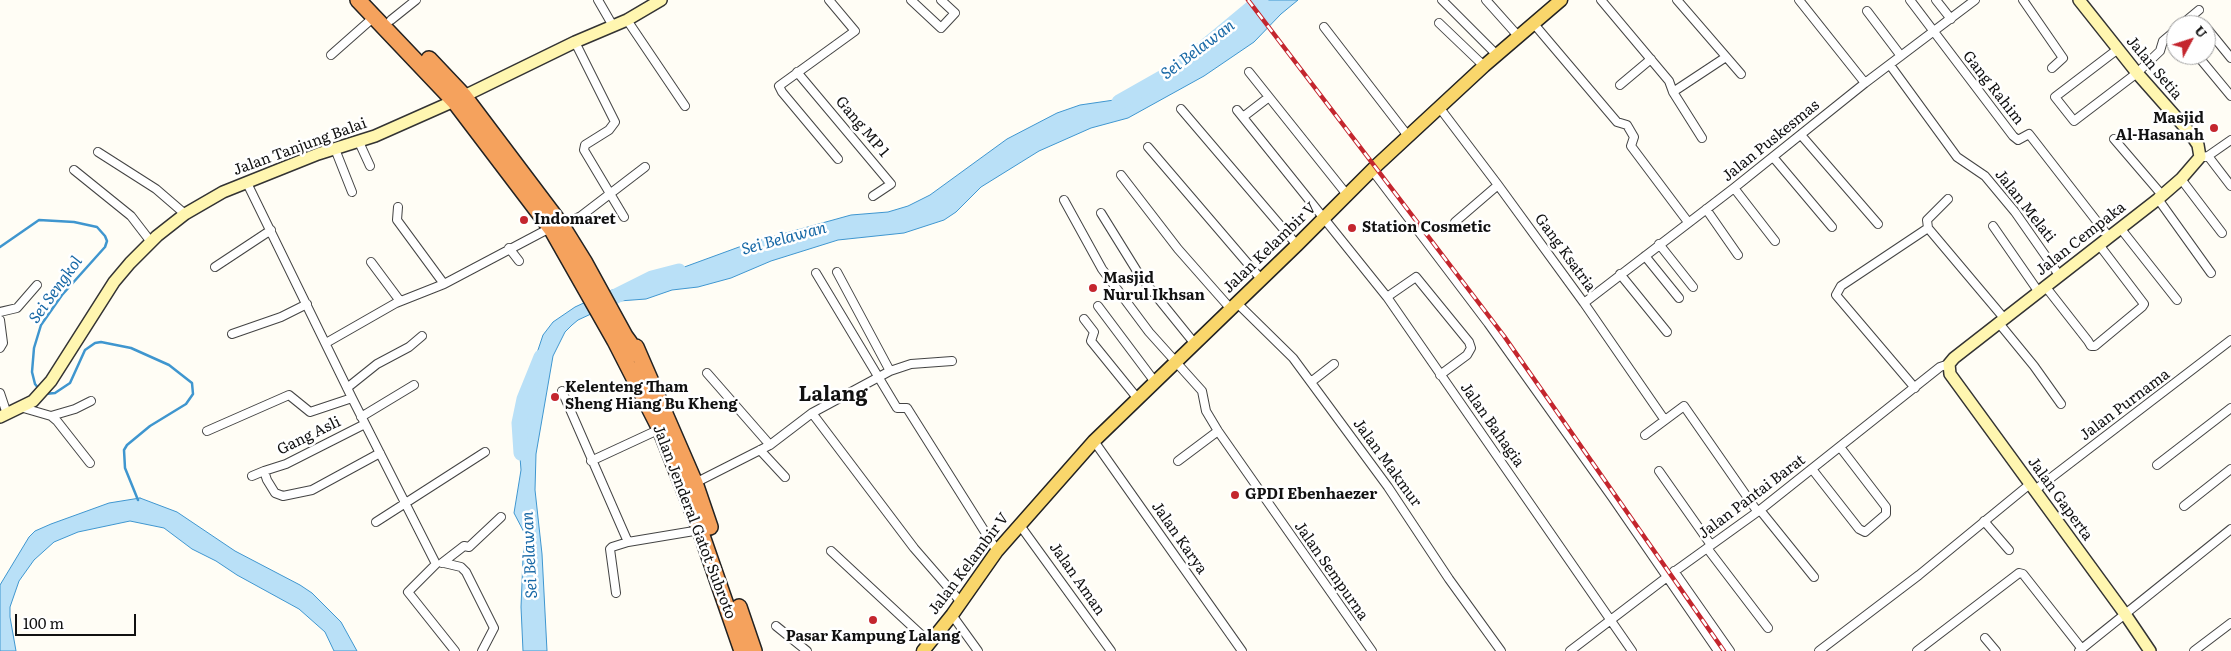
<!DOCTYPE html>
<style>
body{margin:0}
#map{position:relative;width:2231px;height:651px;overflow:hidden;background:#fffdf5;font-family:Literata,serif}
canvas{display:block}
.north{position:absolute;left:2166px;top:15px;width:50px;height:50px;box-sizing:border-box;background:#fff;border:1px solid #a0a0a0;border-radius:50%;rotate:50deg;font-size:14px;font-weight:700;line-height:20px;text-align:center;color:#111}
.north::after{content:'';display:block;margin:auto;width:18px;height:22px;background:#c4262e;clip-path:polygon(50% 0,100% 100%,50% 72%,0 100%)}
.scale{position:absolute;left:15px;top:614px;width:121px;height:22px;box-sizing:border-box;border:2px solid #111;border-top:0;padding-left:6px;font-size:15px;line-height:18px;white-space:nowrap;color:#111;-webkit-text-stroke:4px #fff;paint-order:stroke}
</style>
<div id="map">
<canvas width="2231" height="651"></canvas>
<div class="north">U</div>
<div class="scale">100 m</div>
</div>
<script>
const ctx = document.querySelector('canvas').getContext('2d');
ctx.lineJoin = 'round';
function fillPath(path, color) {
  ctx.fillStyle = color;
  ctx.fill(path, 'evenodd');
}
function shape(rows) {
  const path = new Path2D();
  for (const r of rows) {
    path.moveTo(r[0], r[1]);
    for (let i = 2; i < r.length; i += 2) path.lineTo(r[i], r[i + 1]);
  }
  return path;
}
function trace(path, color, width, dash) {
  ctx.strokeStyle = color;
  ctx.lineWidth = width;
  ctx.lineCap = dash ? 'butt' : 'round';
  ctx.setLineDash(dash || []);
  ctx.stroke(path);
}
function drawText(font, color, halo, rows, align = 'center') {
  ctx.font = font + ' Literata,serif';
  ctx.lineWidth = 5;
  ctx.setLineDash([]);
  ctx.textBaseline = 'middle';
  ctx.strokeStyle = halo;
  ctx.fillStyle = color;
  for (const [text, x, y, turn = 0] of rows) {
    ctx.save();
    ctx.translate(x, y);
    ctx.rotate((+turn || 0) * Math.PI / 180);
    ctx.textAlign = isNaN(turn) ? turn : align;
    if (halo) ctx.strokeText(text, 0, 0);
    ctx.fillText(text, 0, 0);
    ctx.restore();
  }
}
const water = shape([
 [1262,0,1298,0,1281,14,1254,42,1204,76,1128,118,1091,128,1039,151,981,187,956,212,944,220,904,233,838,240,771,261,731,278,698,287,672,290,646,299,619,301,578,320,572,325,565,332,553,356,536,454,535,490,542,554,547,651,523,651,521,607,523,558,526,536,514,513,521,470,519,444,536,356,543,335,553,322,575,307,612,290,630,291,657,277,750,243,851,215,888,212,908,206,930,195,1007,139,1057,113,1080,105,1121,99,1154,86,1215,41,1262,0],
 [140,498,177,512,235,551,300,585,312,593,341,622,357,651,334,651,325,632,299,609,237,575,216,561,192,549,164,528,130,521,78,532,54,542,34,560,19,581,10,607,10,617,16,651,0,651,0,585,29,537,35,531,51,524,109,503,140,498]
]);
fillPath(water, '#b9e0f7');
trace(water, '#3f96cf', 1);
trace(shape([
 [0,247,39,220,74,222,97,227,105,236,107,241,105,247,62,295,41,325,34,348,32,372,35,384,39,389],
 [45,394,55,393,70,383,85,350,95,343,101,342,131,348,169,365,192,383,193,394,186,404,150,426,127,445,124,450,125,468,138,500]
]), '#3f96cf', 2.5);
trace(shape([
 [1119,102,1179,68,1261,0],
 [608,300,652,278,679,271],
 [521,453,519,423,524,399,541,357]
]), '#b9e0f7', 15);
const street = shape([
 [598,0,613,26],
 [829,0,855,31,779,86,782,92,838,159],
 [911,0,941,28,955,13,941,0],
 [1442,0,1497,55],
 [1486,0,1519,37],
 [1601,0,1669,81,1673,92,1702,138],
 [1677,0,1741,74],
 [1799,0,1865,83],
 [1910,0,2013,136,2018,140,2029,134,2109,237],
 [1936,0,1951,19],
 [2023,0,2063,58,2052,68],
 [1867,11,1901,56],
 [391,20,416,0],
 [627,20,685,106],
 [1439,23,1484,66],
 [1534,24,1617,122,1627,125,1634,137,1631,146,1688,222],
 [2181,25,2199,10],
 [1324,27,1408,136],
 [2209,31,2231,58],
 [575,42,615,122,609,130,585,145,584,150,624,217],
 [2118,49,2055,97,2074,121,2137,73,2160,51,2163,41,2176,30],
 [331,55,374,17],
 [2197,55,2231,96],
 [1890,65,1957,157,1985,176,2015,212,2059,275],
 [797,72,891,184,873,196],
 [1249,72,1348,196],
 [1620,85,1651,59],
 [1673,92,1726,57],
 [1439,107,1498,185,1584,303,1664,419],
 [1181,109,1297,245],
 [1237,110,1387,297,1632,651],
 [1243,117,1269,97],
 [1801,135,1878,224],
 [2114,139,2162,195],
 [359,142,370,166],
 [1148,147,1261,279],
 [335,149,352,192],
 [98,152,156,189,185,214],
 [2208,156,2231,186],
 [1773,157,1832,227],
 [2204,157,2208,156,2231,140],
 [74,170,131,216,151,242],
 [1372,170,1488,323,1612,497,1718,651],
 [1121,175,1178,249,1230,308],
 [2181,179,2222,233],
 [247,183,352,398,436,564,408,592,455,651],
 [1734,188,1775,241],
 [1948,199,1927,220,1928,228,2003,317],
 [2158,199,2211,273],
 [1064,200,1102,269,1149,332,1202,391,1206,411,1218,431,1372,651],
 [1706,209,1738,255],
 [1101,213,1140,276,1195,344],
 [1455,222,1498,185],
 [561,226,581,216,645,167],
 [1993,226,2038,291],
 [2121,229,2177,300],
 [1659,244,1693,287],
 [509,248,519,261],
 [1645,256,1679,298],
 [371,262,400,301],
 [215,267,271,230],
 [837,272,890,371],
 [816,273,897,408,907,408,997,551],
 [1620,274,1667,332],
 [444,284,550,228],
 [2045,286,2088,341,2091,346,2095,346,2142,307,2144,304,2100,246],
 [1387,297,1416,277,1469,342,1471,348,1467,355,1440,375],
 [1237,303,1293,358,1388,487,1449,579,1501,651],
 [1584,303,1734,188,1865,83,1975,0],
 [1098,306,1155,382],
 [0,312,17,308,37,285],
 [1084,319,1094,332,1091,341,1138,399],
 [0,320,3,343,0,348],
 [1998,322,2034,366,2061,404],
 [232,334,281,317,307,304],
 [326,343,396,303,444,284,397,220,398,207],
 [707,373,770,445],
 [1311,382,1334,364],
 [347,388,377,364,409,347,422,336],
 [1915,388,1836,295,1841,286,1928,228],
 [562,391,628,542],
 [0,393,7,414],
 [20,407,51,416,57,421,90,463],
 [812,413,914,548,960,601],
 [51,416,75,409,91,401],
 [361,417,414,385],
 [207,431,289,395,310,412,352,398],
 [1645,435,1684,406,1757,511],
 [1094,441,1242,651],
 [760,450,785,477],
 [591,461,660,429],
 [1178,461,1218,431],
 [2157,465,2231,408],
 [1812,469,1859,529,1865,532,1886,514,1886,507,1840,447],
 [264,471,286,464,365,424],
 [1659,471,1711,545],
 [252,476,264,471,267,480,275,493,283,496,312,490,380,453],
 [695,483,770,445,812,413,890,371,911,364,952,361],
 [2035,490,2231,340],
 [2184,506,2231,469],
 [1760,510,1814,577],
 [1984,521,2009,550],
 [376,522,485,452],
 [1019,524,1111,651],
 [1707,548,1768,628],
 [831,551,930,643],
 [442,563,464,546,469,547,501,517],
 [444,563,461,567,466,572,494,628,482,651],
 [1674,571,1730,651],
 [616,593,610,549,612,547,628,542,700,530],
 [952,615,978,651],
 [776,626,807,651],
 [1985,638,1996,651],
 [1570,651,1671,574,1760,510,1940,367,1949,364],
 [1819,651,1919,575,2030,484],
 [1917,651,2019,573,2023,574,2082,649],
 [2079,651,2231,529],
 [2194,651,2231,623]
]);
const secondary = shape([
 [2079,0,2137,73,2190,133,2198,145,2200,157,2181,179,2158,199,1954,358,1949,364,1950,374,2125,614,2150,651],
 [0,417,33,401,51,381,114,282,130,263,157,236,185,214,223,192,318,154,375,136,454,101,575,42,627,20,661,0]
]);
const primary = shape([
 [923,651,952,615,997,551,1094,441,1297,245,1376,166,1484,66,1561,0]
]);
const highway = shape([
 [358,0,454,101,552,230,615,341,660,429,700,530,742,651],
 [429,59,464,96,562,226,585,263,625,336,640,357],
 [636,347,695,483,710,527],
 [739,607,754,651]
]);
trace(street, '#444', 10);
trace(secondary, '#333', 14);
trace(primary, '#222', 15);
trace(highway, '#222', 18);
trace(street, '#fff', 8);
trace(secondary, '#fff6b0', 11);
trace(primary, '#f9d66b', 12);
trace(highway, '#f5a25d', 15);
const rail = shape([
 [1248,0,1504,336,1724,651]
]);
trace(rail, '#c4262e', 4.5);
trace(rail, '#fff', 2.5, [8]);
for (const [x, y, r, color] of [
 [2214,128,5,"#c4262e"],
 [524,220,5,"#c4262e"],
 [1352,228,5,"#c4262e"],
 [1093,288,5,"#c4262e"],
 [555,397,5,"#c4262e"],
 [1235,495,5,"#c4262e"],
 [873,620,5,"#c4262e"]
]) {
  const dot = new Path2D();
  dot.arc(x, y, r, 0, 2 * Math.PI);
  ctx.fillStyle = color;
  ctx.fill(dot);
  trace(dot, '#fff', 2);
}
drawText('15px', '#111', '#fff', [
 ["Jalan Setia",2154,68,50],
 ["Gang Rahim",1993,88,52],
 ["Gang MP 1",862,127,50],
 ["Jalan Puskesmas",1771,141,-39],
 ["Jalan Tanjung Balai",300,147,-20],
 ["Jalan Melati",2025,206,52],
 ["Jalan Cempaka",2081,239,-38],
 ["Jalan Kelambir V",1270,248,-44],
 ["Gang Ksatria",1565,253,54],
 ["Jalan Purnama",2125,405,-37],
 ["Jalan Bahagia",1492,425,55],
 ["Gang Asli",309,436,-26],
 ["Jalan Makmur",1387,463,54],
 ["Jalan Pantai Barat",1752,497,-37],
 ["Jalan Gaperta",2060,499,54],
 ["Jalan Jenderal Gatot Subroto",694,522,69],
 ["Jalan Karya",1179,538,55],
 ["Jalan Kelambir V",969,564,-53],
 ["Jalan Sempurna",1331,571,55],
 ["Jalan Aman",1077,579,55]
]);
drawText('bold 15px', '#111', '#fff', [
 ["Masjid",2204,119,"right"],
 ["Al-Hasanah",2204,136,"right"],
 ["Indomaret",534,220],
 ["Station Cosmetic",1362,228],
 ["Masjid",1103,279],
 ["Nurul Ikhsan",1103,296],
 ["Kelenteng Tham",565,388],
 ["Sheng Hiang Bu Kheng",565,405],
 ["GPDI Ebenhaezer",1245,495],
 ["Pasar Kampung Lalang",873,637,"center"]
], 'left');
drawText('italic 16px', '#1768a6', '#fff', [
 ["Sei Belawan",1198,50,-37],
 ["Sei Belawan",784,239,-15],
 ["Sei Sengkol",56,290,-54],
 ["Sei Belawan",530,555,-93]
]);
drawText('bold 20px', '#111', '#fff', [
 ["Lalang",833,395]
]);
</script>
